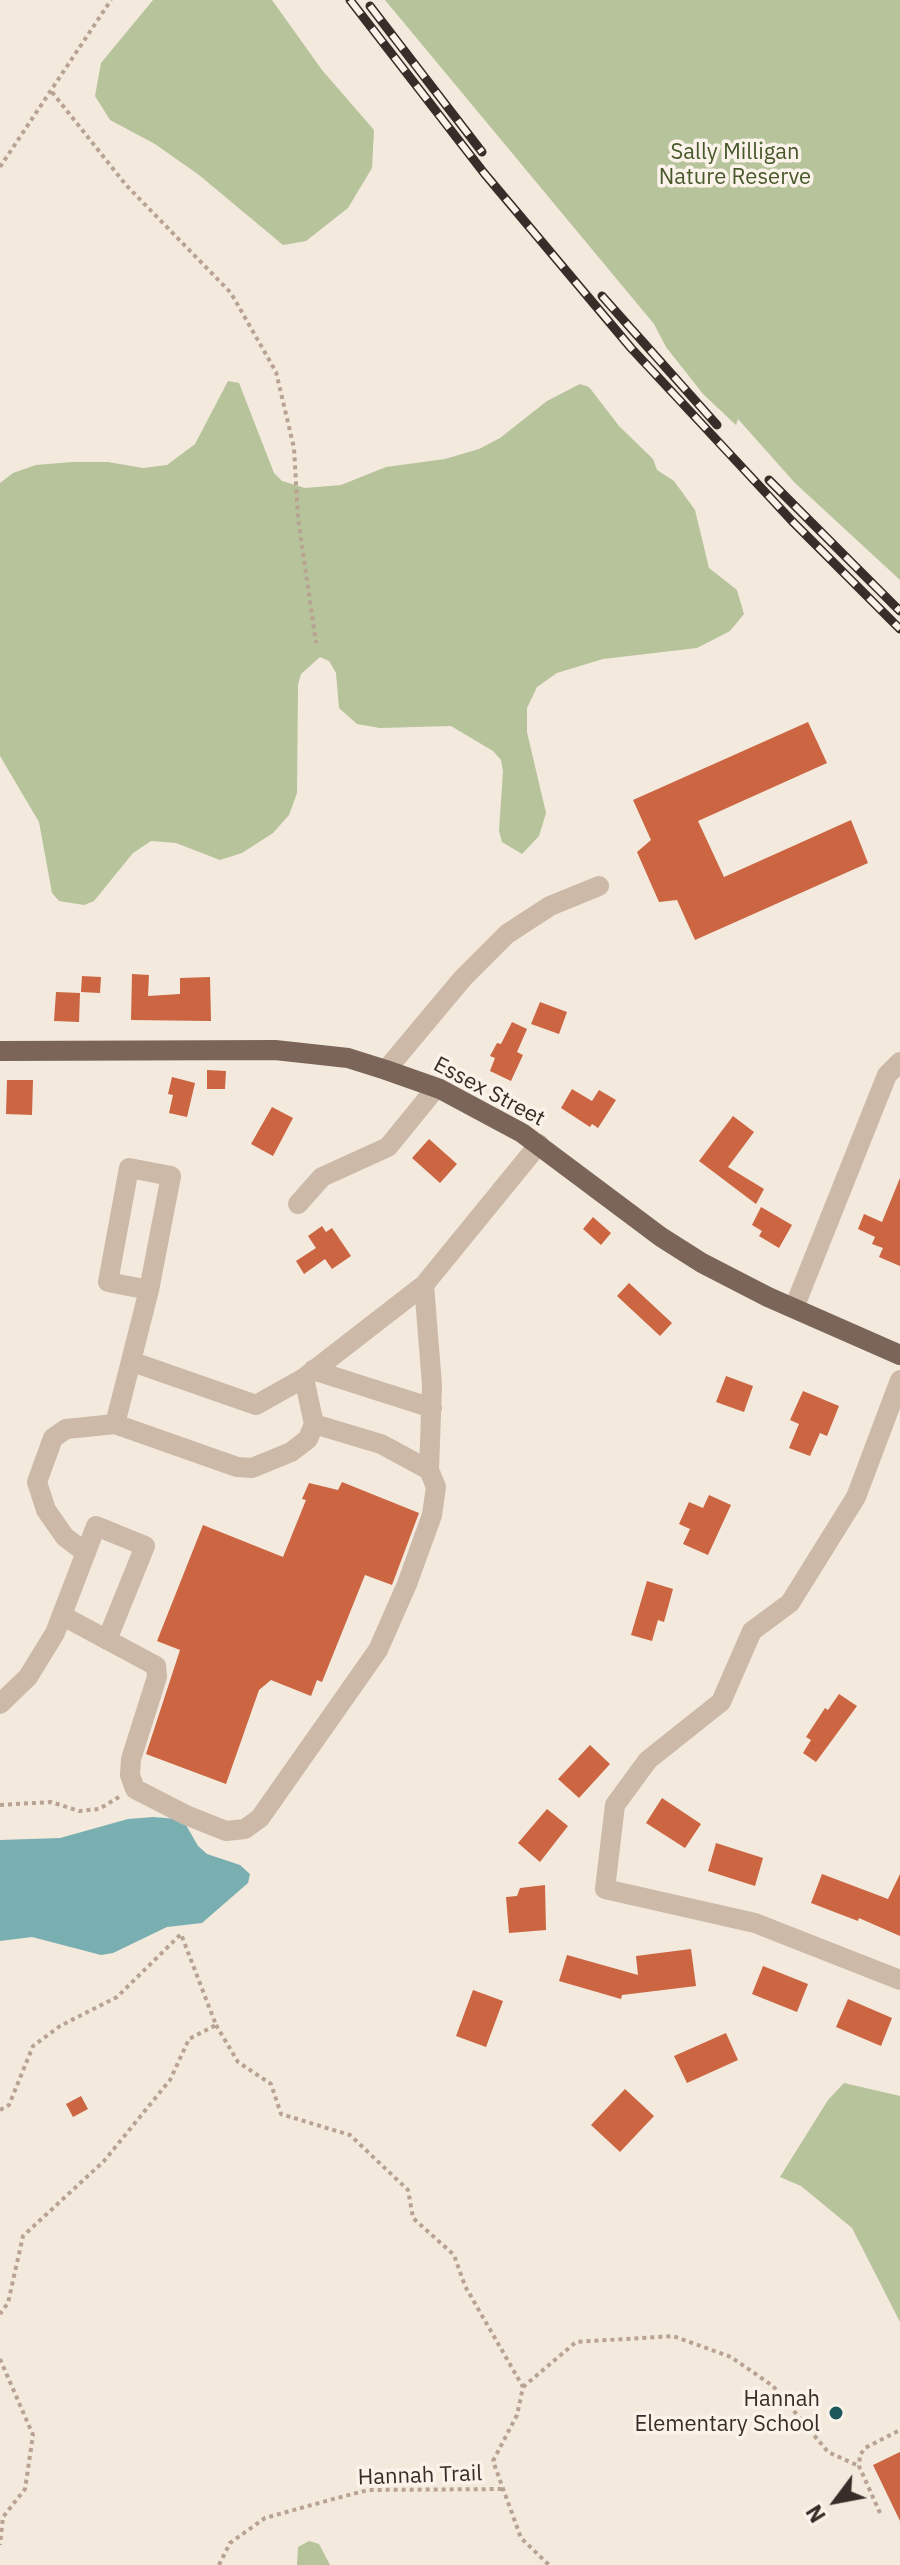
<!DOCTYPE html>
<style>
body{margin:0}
#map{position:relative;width:900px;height:2565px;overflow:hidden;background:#f3e9dc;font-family:"IBM Plex Sans",sans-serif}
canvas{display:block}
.north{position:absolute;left:796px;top:2461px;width:80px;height:80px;-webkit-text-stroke:6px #fbf3e9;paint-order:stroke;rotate:238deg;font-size:22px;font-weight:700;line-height:32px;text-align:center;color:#382d28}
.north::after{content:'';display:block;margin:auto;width:28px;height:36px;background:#382d28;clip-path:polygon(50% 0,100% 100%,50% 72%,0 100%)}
</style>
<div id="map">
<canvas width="900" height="2565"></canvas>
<div class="north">N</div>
</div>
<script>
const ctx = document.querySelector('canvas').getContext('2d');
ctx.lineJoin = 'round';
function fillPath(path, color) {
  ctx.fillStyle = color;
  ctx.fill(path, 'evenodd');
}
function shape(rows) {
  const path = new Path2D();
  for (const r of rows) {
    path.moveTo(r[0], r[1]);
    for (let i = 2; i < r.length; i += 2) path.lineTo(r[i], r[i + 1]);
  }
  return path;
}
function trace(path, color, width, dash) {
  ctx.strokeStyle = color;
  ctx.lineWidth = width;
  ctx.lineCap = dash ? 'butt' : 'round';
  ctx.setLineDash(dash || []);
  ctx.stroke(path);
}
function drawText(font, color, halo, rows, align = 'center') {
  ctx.font = font + ' "IBM Plex Sans",sans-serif';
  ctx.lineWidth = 7;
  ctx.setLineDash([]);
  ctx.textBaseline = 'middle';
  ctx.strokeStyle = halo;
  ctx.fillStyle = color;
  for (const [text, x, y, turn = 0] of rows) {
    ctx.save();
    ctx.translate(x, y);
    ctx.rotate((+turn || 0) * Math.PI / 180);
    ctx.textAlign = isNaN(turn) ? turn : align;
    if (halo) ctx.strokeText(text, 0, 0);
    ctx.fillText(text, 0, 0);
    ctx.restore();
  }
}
fillPath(shape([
 [153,0,272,0,322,70,374,130,372,168,348,208,306,241,283,245,199,175,155,144,110,120,95,96,101,63],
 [385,0,900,0,900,580,795,483,738,419,736,425,703,394,666,347,654,324],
 [228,381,239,383,274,473,282,481,305,488,341,485,386,467,445,459,479,449,500,438,547,401,580,384,589,387,619,426,653,459,657,470,674,481,695,510,709,568,737,590,744,614,730,631,697,648,603,659,557,673,537,687,527,708,527,732,546,813,539,836,522,854,502,842,499,831,503,771,501,760,493,751,451,726,380,728,357,724,339,708,336,673,329,661,320,657,301,674,298,685,297,793,289,815,273,833,242,853,220,860,176,843,151,841,133,853,94,901,84,905,59,901,52,893,39,822,0,756,0,483,13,473,36,465,72,462,108,462,143,468,167,465,195,444],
 [844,2083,900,2096,900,2322,852,2228,801,2186,780,2177,828,2100],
 [309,2541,319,2544,330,2565,297,2565,298,2547]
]), '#b6c39b');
fillPath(shape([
 [153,1817,177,1819,186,1825,198,1846,207,1854,240,1865,250,1874,248,1883,202,1923,167,1927,113,1953,101,1955,32,1937,0,1941,0,1840,60,1838,128,1819]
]), '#7aafb2');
fillPath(shape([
 [808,722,827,763,698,821,724,877,851,820,868,863,695,940,677,900,659,902,637,852,651,840,633,800],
 [132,974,149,975,148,996,180,994,180,978,210,977,211,1021,131,1020],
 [82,976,101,977,100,993,81,992],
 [56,992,80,993,79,1022,54,1021],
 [540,1002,567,1012,559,1034,531,1024],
 [512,1022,527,1029,517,1052,523,1055,511,1081,490,1071,495,1058,490,1056,497,1043,501,1044],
 [207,1070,226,1071,225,1089,207,1089],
 [172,1077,195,1083,187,1117,169,1113,173,1095,168,1094],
 [7,1080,33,1080,32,1115,6,1114],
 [572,1089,592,1101,599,1090,616,1100,598,1128,592,1124,590,1127,561,1108],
 [272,1107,293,1118,273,1156,251,1144],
 [733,1116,754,1132,728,1167,764,1189,756,1204,699,1161],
 [429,1139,457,1164,440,1183,412,1158],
 [900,1178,900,1266,879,1257,883,1248,872,1244,875,1237,858,1229,864,1214,882,1222],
 [761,1207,792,1225,779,1248,759,1236,762,1231,752,1225],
 [593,1217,611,1233,601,1245,583,1229],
 [322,1226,326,1232,332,1228,351,1256,332,1269,325,1259,304,1274,296,1261,316,1248,308,1236],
 [629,1283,672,1323,660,1336,617,1296],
 [726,1376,753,1386,744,1412,716,1402],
 [803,1391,839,1406,827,1436,820,1433,810,1456,789,1448,799,1424,790,1420],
 [342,1482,419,1513,392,1585,365,1575,322,1682,317,1680,311,1696,271,1680,259,1690,226,1784,146,1754,180,1650,157,1641,203,1525,283,1557,306,1500,302,1499,309,1483,338,1490],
 [709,1495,731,1505,708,1555,683,1544,690,1529,679,1524,689,1502,703,1508],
 [647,1581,673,1589,664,1622,658,1620,652,1641,631,1635],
 [839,1694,857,1706,816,1762,803,1753,811,1740,806,1737,825,1708,828,1710],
 [590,1745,610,1764,579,1798,558,1779],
 [662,1798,701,1824,685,1848,646,1823],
 [547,1809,568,1826,540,1862,518,1843],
 [716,1843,763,1858,755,1886,708,1871],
 [822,1874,888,1899,900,1874,900,1936,859,1918,858,1921,811,1903],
 [545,1885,546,1930,509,1933,506,1897,517,1896,520,1888],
 [691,1949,696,1986,622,1995,621,1999,559,1981,567,1955,638,1975,636,1956],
 [763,1966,808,1984,797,2012,752,1994],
 [473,1990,503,2001,486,2047,456,2036],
 [848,1999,892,2018,881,2046,836,2027],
 [726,2033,738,2060,687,2083,674,2056],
 [625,2089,654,2116,620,2152,591,2125],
 [81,2096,88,2109,73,2117,66,2104],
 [900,2452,900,2521,873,2465]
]), '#cb6542');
trace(shape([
 [52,92,126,185,231,293,276,372,294,448,298,518,316,643],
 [0,167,111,0],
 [0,1805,51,1802,79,1811,99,1809,119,1797],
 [216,2025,238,2062,271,2084,281,2114,350,2135,408,2190,413,2218,454,2255,465,2286,523,2387,517,2415,493,2461,521,2538,549,2565],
 [0,2110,9,2105,33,2046,60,2026,117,1997,181,1934,216,2025,189,2039,170,2080,104,2161,23,2236,8,2303,0,2314],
 [0,2359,33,2435,25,2489,3,2517,0,2545],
 [523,2387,576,2342,673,2336,731,2357,773,2386,828,2452,859,2466],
 [880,2513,859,2466,860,2455,865,2448,900,2430],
 [219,2565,230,2543,265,2518,337,2498,368,2490,504,2489]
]), '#b8a392', 4, [4, 4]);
trace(shape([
 [386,1070,463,978,507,934,550,906,599,886],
 [298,1204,322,1177,388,1147,436,1088],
 [794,1308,887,1075,900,1062],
 [133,1362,256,1405,304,1378,424,1285,539,1144],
 [313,1370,432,1408],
 [900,1380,856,1497,790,1603,752,1631,721,1702,648,1760,615,1805,605,1889,755,1923,900,1980],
 [115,1424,149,1290,171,1176,129,1168,108,1282,149,1290],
 [314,1424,381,1444,429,1470],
 [86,1553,65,1537,46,1510,37,1482,53,1438,66,1429,115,1424,237,1467,252,1468,291,1452,308,1439,314,1424,304,1378],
 [63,1616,156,1666,157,1677,131,1759,130,1775,135,1789,186,1815,226,1831,245,1829,260,1818,378,1650,407,1584,432,1515,436,1487,429,1470,432,1385,424,1285],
 [0,1704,28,1677,55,1633,96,1526,145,1546,107,1640]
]), '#ccb9a7', 20);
trace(shape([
 [0,1051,275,1050,348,1058,386,1070,440,1089,522,1133,661,1237,702,1263,768,1297,900,1355]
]), '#7b6559', 20);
const rail = shape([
 [350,0,484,173,631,348,792,521,900,629],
 [370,6,482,152],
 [602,296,717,425],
 [769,480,900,611]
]);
trace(rail, '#382d28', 9);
trace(rail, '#fbf3e9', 6, [18]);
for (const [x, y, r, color] of [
 [836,2413,8,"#1c575c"]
]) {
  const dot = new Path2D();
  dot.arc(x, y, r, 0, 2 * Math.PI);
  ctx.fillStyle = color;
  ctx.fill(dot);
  trace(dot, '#fbf3e9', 3);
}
drawText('22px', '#47582b', '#fbf3e9', [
 ["Sally Milligan",735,153],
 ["Nature Reserve",735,178]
]);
drawText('22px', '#382d28', '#fbf3e9', [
 ["Essex Street",489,1092,28],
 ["Hannah Trail",420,2476,-2]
]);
drawText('22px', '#382d28', '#fbf3e9', [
 ["Hannah",820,2400],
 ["Elementary School",820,2425]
], 'right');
</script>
